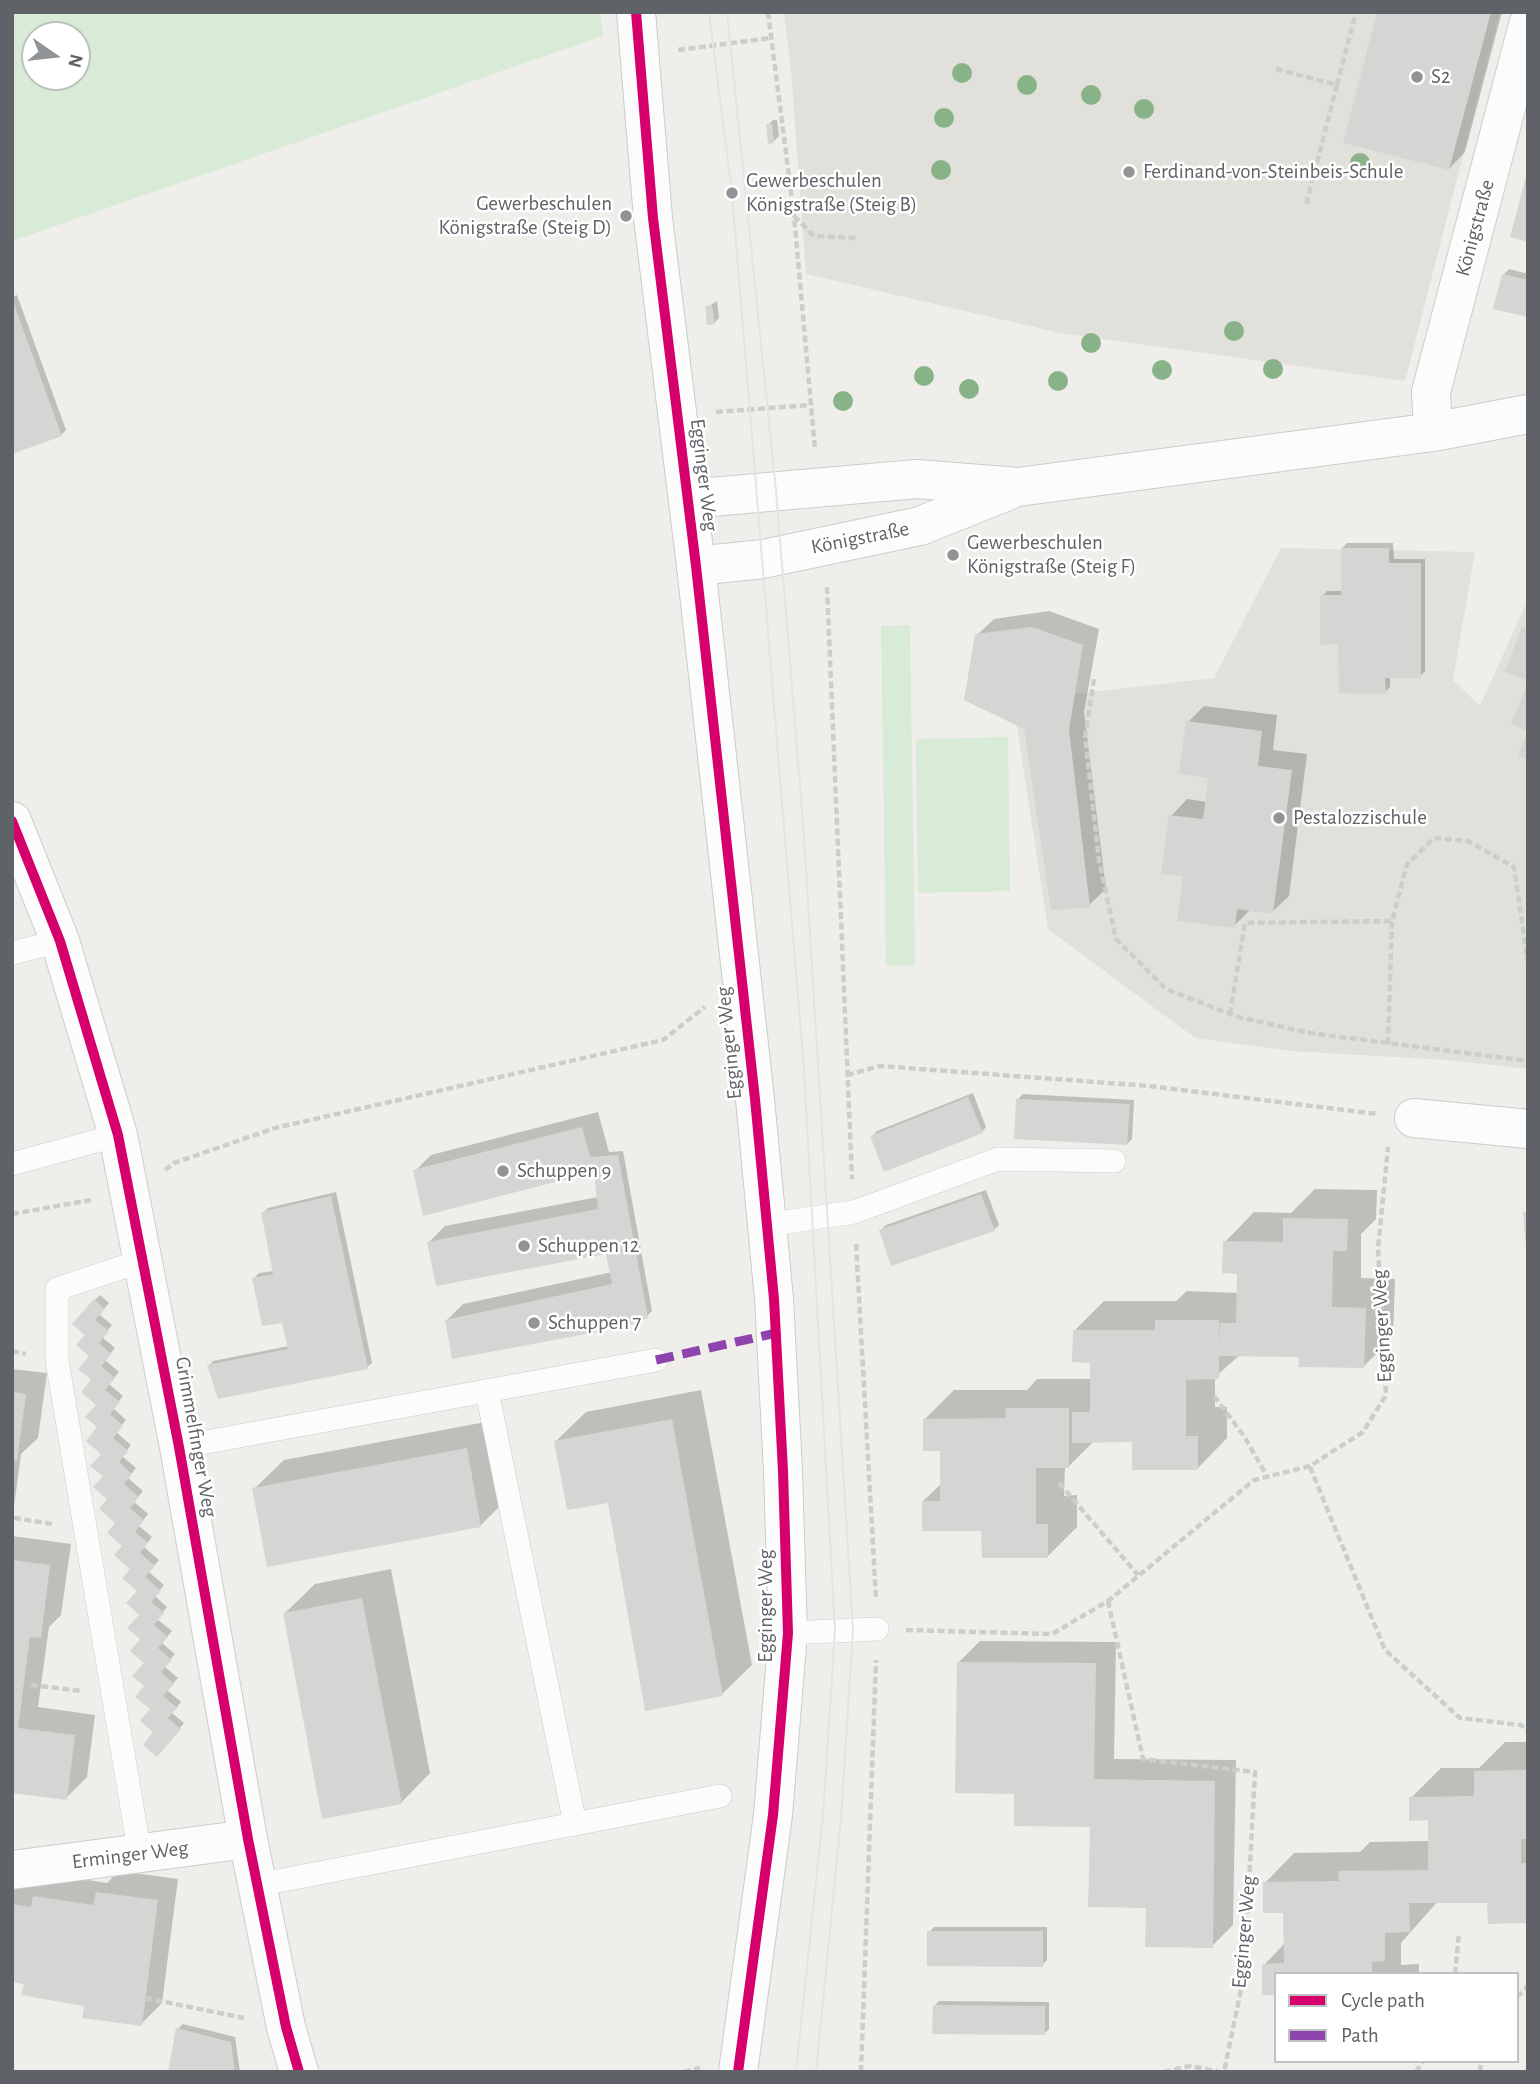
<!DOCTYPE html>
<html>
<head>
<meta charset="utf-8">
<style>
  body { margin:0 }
  #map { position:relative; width:1540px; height:2084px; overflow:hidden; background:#efeeea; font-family:"Alegreya Sans",sans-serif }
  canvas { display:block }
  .frame { position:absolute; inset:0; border:14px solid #5f6368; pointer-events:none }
  .legend { position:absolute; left:1274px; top:1972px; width:245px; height:91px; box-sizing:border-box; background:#fff; border:2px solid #bfc1c3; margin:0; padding:9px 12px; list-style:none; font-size:21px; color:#5f6368 }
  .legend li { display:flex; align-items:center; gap:14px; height:35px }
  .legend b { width:35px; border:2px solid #bfc1c3 }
  .north { position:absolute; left:21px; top:21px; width:70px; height:70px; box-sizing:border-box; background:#fff; border:2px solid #bfc1c3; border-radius:50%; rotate:104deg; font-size:19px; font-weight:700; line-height:28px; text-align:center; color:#5f6368 }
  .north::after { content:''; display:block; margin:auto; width:24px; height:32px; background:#919496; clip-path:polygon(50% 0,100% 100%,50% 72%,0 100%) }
</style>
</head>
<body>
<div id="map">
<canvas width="1540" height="2084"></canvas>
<div class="frame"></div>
<ul class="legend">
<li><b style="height:9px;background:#d6006c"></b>Cycle path</li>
<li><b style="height:9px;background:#8e44ad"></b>Path</li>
</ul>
<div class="north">N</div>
</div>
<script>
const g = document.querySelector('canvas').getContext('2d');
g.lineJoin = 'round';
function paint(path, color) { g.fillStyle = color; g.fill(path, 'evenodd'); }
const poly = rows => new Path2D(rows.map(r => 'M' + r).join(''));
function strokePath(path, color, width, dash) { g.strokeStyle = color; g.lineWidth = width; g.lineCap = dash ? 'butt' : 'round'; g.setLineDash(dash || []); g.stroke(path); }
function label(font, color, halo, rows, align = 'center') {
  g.font = font + ' "Alegreya Sans",sans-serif'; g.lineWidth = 5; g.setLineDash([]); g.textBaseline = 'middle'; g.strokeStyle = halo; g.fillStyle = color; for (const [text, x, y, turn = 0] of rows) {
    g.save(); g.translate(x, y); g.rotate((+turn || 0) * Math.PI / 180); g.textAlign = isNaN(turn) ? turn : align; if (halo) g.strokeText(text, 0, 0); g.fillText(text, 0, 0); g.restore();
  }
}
paint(poly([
  [784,12,1500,12,1405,381,1060,333,806,274,791,70],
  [1281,548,1475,552,1453,680,1480,706,1528,599,1528,1069,1447,1060,1291,1051,1195,1038,1048,929,1013,701,1214,678]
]), '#e2e0da');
paint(poly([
  [12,12,600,12,603,36,12,241],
  [35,35,77,35,77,77,35,77],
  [910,625,915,965,886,966,881,626],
  [1008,737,1010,891,918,893,916,739]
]), '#d8ebd6');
paint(poly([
  [1379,12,1502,12,1465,152,1449,169],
  [773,120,777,120,779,136,774,141,768,125],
  [1509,269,1528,274,1528,315,1504,274],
  [17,295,66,430,61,435,12,453,12,297],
  [717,301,719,318,714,323,707,307],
  [1347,543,1393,543,1394,559,1425,559,1425,671,1420,676,1390,676,1390,687,1385,692,1340,643,1322,596,1327,591,1343,591,1342,548],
  [1049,611,1099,629,1084,712,1106,889,1089,905,1026,728,977,635,994,619],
  [1204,706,1277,715,1273,750,1307,754,1289,896,1272,912,1251,909,1234,926,1185,875,1171,816,1187,799,1207,802,1210,776,1188,722],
  [973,1093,986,1127,982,1132,872,1136,877,1131],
  [1023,1094,1134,1100,1132,1139,1127,1144,1018,1099],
  [598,1112,609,1152,623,1151,652,1311,647,1316,447,1320,463,1304,612,1272,612,1250,429,1242,445,1226,598,1197,594,1170,415,1171,431,1155],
  [1315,1189,1377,1190,1376,1219,1361,1234,1361,1278,1395,1279,1393,1337,1364,1366,1300,1355,1241,1354,1215,1377,1215,1407,1227,1407,1227,1438,1198,1468,1133,1441,1094,1441,1069,1466,1065,1466,1064,1496,1077,1495,1077,1527,1047,1557,923,1501,942,1483,941,1449,924,1420,954,1390,1027,1390,1037,1379,1092,1379,1092,1361,1074,1331,1104,1301,1176,1301,1187,1291,1239,1293,1239,1272,1225,1242,1254,1212,1291,1213],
  [986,1190,999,1225,994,1230,881,1230,886,1225],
  [336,1192,372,1363,367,1367,209,1366,213,1361,289,1346,283,1321,254,1278,259,1273,274,1271,263,1213,268,1208],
  [100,1295,109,1303,99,1314,112,1325,102,1337,115,1348,105,1360,119,1372,109,1384,123,1396,113,1408,126,1420,116,1432,131,1445,122,1456,136,1468,128,1478,143,1491,134,1502,148,1514,139,1526,152,1537,144,1547,159,1560,149,1572,164,1585,155,1596,167,1607,157,1619,172,1631,162,1643,175,1654,164,1666,178,1678,167,1690,181,1702,172,1713,184,1723,162,1750,146,1686,139,1591,105,1476,87,1335,95,1300],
  [12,1369,47,1373,38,1438,21,1454,12,1522],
  [701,1390,752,1665,722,1694,609,1501,556,1441,586,1412],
  [496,1420,510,1496,480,1526,254,1489,284,1460],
  [12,1536,71,1544,61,1615,49,1627,38,1707,95,1715,87,1777,66,1798,12,1791],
  [391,1569,430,1773,401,1803,285,1613,315,1584],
  [980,1641,1116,1642,1114,1759,1236,1760,1233,1925,1212,1946,1148,1906,1091,1825,1016,1792,959,1662],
  [1505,1742,1528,1742,1528,1922,1489,1901,1438,1901,1401,1943,1401,1965,1419,1964,1419,1974,1276,1974,1264,1965,1285,1943,1285,1911,1265,1883,1294,1853,1360,1852,1370,1842,1430,1841,1430,1819,1411,1798,1441,1768,1479,1768],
  [119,1871,178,1879,162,2003,141,2024,12,1980,12,1880,46,1885,56,1875,107,1883],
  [934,1927,1047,1927,1047,1960,1042,1965,929,1932],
  [939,2001,1049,2002,1049,2029,1044,2034,934,2006],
  [183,2024,235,2037,240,2072,170,2072,178,2029]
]), '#0003');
paint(poly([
  [1377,12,1491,12,1449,170,1343,143],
  [766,124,772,124,774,143,768,144],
  [1528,169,1528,242,1510,237],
  [1502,274,1528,280,1528,317,1493,309],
  [12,299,62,436,12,454],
  [712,305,715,324,707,325,705,306],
  [1341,548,1389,548,1389,563,1421,563,1421,678,1385,678,1386,694,1339,693,1338,644,1320,645,1320,595,1341,595],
  [1522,626,1528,628,1528,680,1505,672],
  [1032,627,1083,645,1069,730,1090,907,1051,910,1024,729,964,700,975,634],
  [1528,682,1528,731,1511,724],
  [1186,721,1262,731,1258,766,1292,770,1273,914,1237,909,1235,928,1177,921,1183,876,1161,874,1169,815,1203,819,1208,778,1179,774],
  [1528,732,1528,760,1518,756],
  [968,1097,983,1133,884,1172,870,1136],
  [1016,1099,1130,1104,1127,1145,1014,1139],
  [582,1127,590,1157,618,1155,648,1318,624,1327,452,1359,445,1320,612,1284,606,1254,436,1286,427,1242,598,1209,594,1172,423,1216,413,1170],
  [981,1194,995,1231,891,1266,879,1230],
  [331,1196,368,1369,218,1399,207,1365,288,1349,282,1323,262,1326,252,1278,273,1274,261,1212],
  [1523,1212,1528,1212,1528,1249,1526,1249],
  [1283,1218,1348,1219,1347,1251,1333,1251,1332,1307,1366,1308,1364,1368,1298,1367,1299,1357,1219,1356,1219,1379,1186,1380,1186,1436,1198,1436,1198,1470,1132,1470,1132,1442,1072,1443,1072,1412,1090,1412,1090,1363,1072,1362,1073,1330,1155,1330,1155,1320,1219,1320,1220,1349,1220,1323,1236,1323,1237,1274,1222,1273,1223,1241,1283,1242],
  [94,1299,105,1309,95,1320,109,1331,99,1343,111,1354,101,1366,115,1378,105,1390,120,1402,110,1414,123,1426,113,1438,128,1451,119,1462,132,1474,124,1484,139,1497,130,1508,144,1520,135,1532,148,1543,140,1553,155,1566,145,1577,161,1591,151,1602,164,1613,154,1625,168,1637,158,1648,172,1660,161,1672,174,1684,163,1696,177,1708,168,1718,181,1729,157,1757,143,1745,153,1732,140,1721,150,1709,135,1697,144,1686,132,1676,144,1663,130,1651,140,1639,127,1628,139,1615,126,1603,137,1591,122,1578,130,1569,114,1555,122,1546,107,1533,115,1523,99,1509,107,1499,93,1487,103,1476,90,1466,101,1454,86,1441,97,1427,85,1417,96,1405,81,1392,91,1380,78,1369,89,1356,76,1345,85,1335,72,1324],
  [12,1392,26,1394,17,1461,12,1460],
  [1006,1408,1069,1408,1069,1468,1036,1468,1036,1524,1048,1524,1048,1558,982,1558,981,1531,922,1531,922,1501,940,1501,940,1451,923,1451,923,1419,1005,1418],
  [672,1419,723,1696,645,1711,608,1503,567,1510,554,1441],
  [467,1448,481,1527,267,1567,252,1488],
  [12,1560,50,1565,41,1638,30,1637,18,1728,75,1735,67,1800,12,1793],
  [362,1598,402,1804,322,1819,283,1613],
  [957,1662,1096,1663,1094,1779,1215,1781,1213,1948,1145,1947,1146,1908,1088,1907,1090,1827,1014,1826,1014,1794,955,1793],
  [1528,1770,1528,1839,1521,1839,1521,1863,1528,1863,1528,1923,1488,1924,1487,1903,1409,1903,1410,1932,1385,1933,1385,1961,1372,1962,1372,1974,1276,1974,1276,1995,1262,1995,1262,1964,1284,1963,1283,1913,1263,1913,1263,1882,1339,1881,1338,1871,1428,1870,1428,1820,1409,1821,1409,1797,1474,1796,1474,1771],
  [96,1892,158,1900,142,2026,82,2018,84,2006,21,1995,24,1984,12,1982,12,1904,31,1907,33,1896,93,1905],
  [927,1931,1043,1931,1043,1967,927,1966],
  [933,2005,1045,2006,1045,2035,932,2034],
  [176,2028,231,2042,235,2072,168,2072]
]), '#d6d5d3');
const service = poly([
  [12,953,60,941],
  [12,1164,118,1135],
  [766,1225,854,1212,998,1159,1114,1161],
  [487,1391,575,1824],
  [179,1447,656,1360],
  [788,1633,877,1629],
  [140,1855,57,1360,57,1289,144,1260],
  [257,1885,720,1796]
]);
const minor = poly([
  [1433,432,1431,392,1528,25],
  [688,499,917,479,1018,487,1433,432,1528,414],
  [696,566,763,559,920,526,1010,490],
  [12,821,60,941,118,1135,179,1447,248,1839,286,2027,299,2072],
  [1414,1118,1528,1129],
  [12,1870,248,1839]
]);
const tertiary = poly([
  [636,12,653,218,696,566,755,1099,774,1299,783,1471,788,1633,773,1815,738,2072]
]);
strokePath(service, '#cbcccc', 24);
strokePath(minor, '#cbcccc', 40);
strokePath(tertiary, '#cbcccc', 40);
strokePath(poly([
  [768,12,794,216,815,449],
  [678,50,771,38],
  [1276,69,1337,85,1306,205],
  [1337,85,1356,12],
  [794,216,814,236,858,238],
  [716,412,810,405],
  [827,587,852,1179],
  [1094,679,1085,737,1099,860,1116,939,1166,989,1238,1017,1310,1033,1528,1061],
  [1230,1014,1245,923,1392,921,1407,864,1434,838,1468,841,1514,867,1528,963],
  [1388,1044,1392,921],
  [847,1075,880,1066,1149,1086,1377,1114],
  [165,1170,174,1163,275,1128,663,1040,705,1007],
  [12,1214,91,1200],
  [856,1244,876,1599],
  [12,1351,26,1354],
  [1214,1396,1244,1436,1267,1476],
  [1310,1467,1385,1650,1460,1718,1521,1725,1528,1731],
  [1059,1483,1138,1575],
  [14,1518,53,1524],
  [1108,1601,1143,1759,1255,1772,1244,1975,1224,2072],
  [906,1630,1052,1634,1108,1601,1254,1480,1310,1466,1363,1432,1386,1395,1378,1249,1388,1147],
  [31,1685,82,1691],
  [1455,1974,1459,1933],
  [1517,1997,1528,1986],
  [145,1998,244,2018],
  [684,2072,700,2068],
  [861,2072,876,1660],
  [1164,2072,1190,2066,1220,2072],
  [1416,2072,1423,2061],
  [1480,2072,1481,2061]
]), '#cacfcc', 4.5, [7, 3.5]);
strokePath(service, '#fdfcfc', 23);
strokePath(minor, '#fdfcfc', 38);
strokePath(tertiary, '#fdfcfc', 38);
strokePath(poly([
  [709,12,732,193,804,1070,835,1631,823,1815,796,2072],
  [727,12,776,491,803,822,853,1630,841,1818,816,2072]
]), '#e4e4e4', 2);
strokePath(poly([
  [656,1360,776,1333]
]), '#8e44ad', 9, [18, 9]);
strokePath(poly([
  [636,12,653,218,696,566,755,1099,774,1299,783,1471,788,1633,773,1815,738,2072],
  [12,821,60,941,118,1135,179,1447,248,1839,286,2027,299,2072]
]), '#d6006c', 10);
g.fillStyle = '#88b388';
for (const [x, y] of [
  [962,73],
  [1027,85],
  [1091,95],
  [1144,109],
  [944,118],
  [1360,163],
  [941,170],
  [1234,331],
  [1091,343],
  [1273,369],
  [1162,370],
  [924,376],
  [1058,381],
  [969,389],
  [843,401]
]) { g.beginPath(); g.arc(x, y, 10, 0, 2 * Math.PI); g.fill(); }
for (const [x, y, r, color] of [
  [1417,77,7,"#919496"],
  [1129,172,7,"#919496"],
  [732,193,7,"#919496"],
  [626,216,7,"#919496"],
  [953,555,7,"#919496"],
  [1279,818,7,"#919496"],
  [503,1171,7,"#919496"],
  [524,1246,7,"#919496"],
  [534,1323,7,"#919496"]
]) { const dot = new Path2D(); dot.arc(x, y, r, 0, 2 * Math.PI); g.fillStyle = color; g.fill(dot); strokePath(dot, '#fff', 2.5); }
label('21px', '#5f6368', '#fff', [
  ["S2",1431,77],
  ["Ferdinand-von-Steinbeis-Schule",1143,172],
  ["Gewerbeschulen",746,181],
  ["Königstraße (Steig B)",746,205],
  ["Gewerbeschulen",612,204,"right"],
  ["Königstraße (Steig D)",612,228,"right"],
  ["Gewerbeschulen",967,543],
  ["Königstraße (Steig F)",967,567],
  ["Pestalozzischule",1293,818],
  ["Schuppen 9",517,1171],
  ["Schuppen 12",538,1246],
  ["Schuppen 7",548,1323]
], 'left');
label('21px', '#5f6368', '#fff', [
  ["Königstraße",1475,228,-75],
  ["Egginger Weg",704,475,83],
  ["Königstraße",860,538,-11],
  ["Egginger Weg",729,1043,-96],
  ["Egginger Weg",1382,1326,-93],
  ["Grimmelfinger Weg",196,1437,80],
  ["Egginger Weg",766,1606,-90],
  ["Erminger Weg",130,1855,-7],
  ["Egginger Weg",1244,1932,-85]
]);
</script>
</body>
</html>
